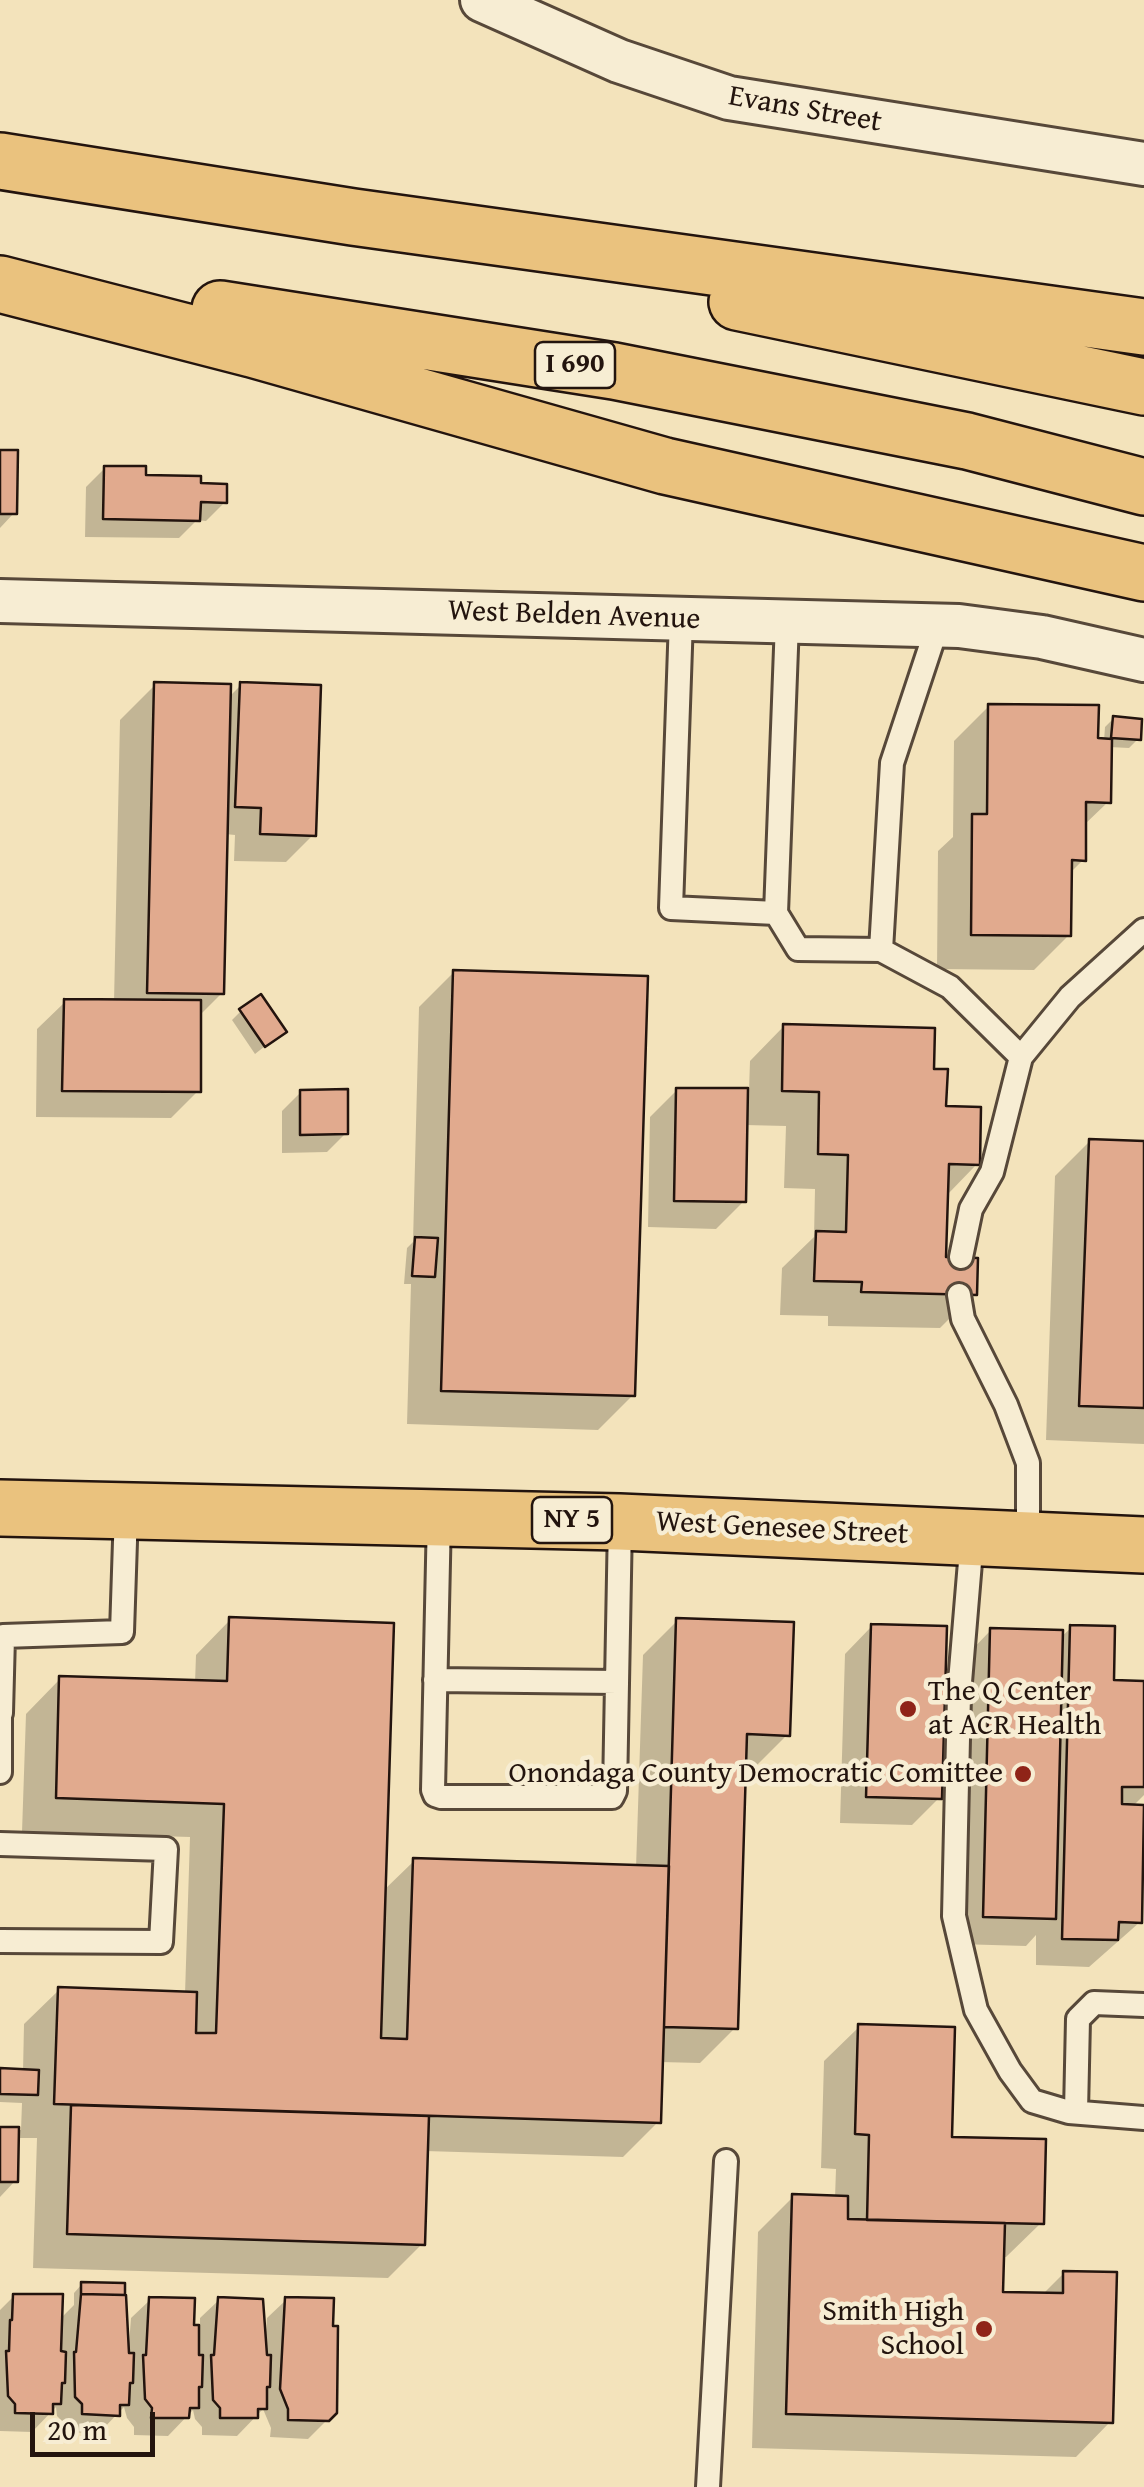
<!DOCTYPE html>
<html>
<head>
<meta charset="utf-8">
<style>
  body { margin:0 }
  #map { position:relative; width:1144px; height:2487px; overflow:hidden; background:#f3e3bb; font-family:"Gentium Book Plus",serif }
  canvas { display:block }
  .scale { position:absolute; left:30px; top:2412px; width:125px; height:45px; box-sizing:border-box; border:5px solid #23140e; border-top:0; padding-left:12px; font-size:30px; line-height:35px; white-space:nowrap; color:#23140e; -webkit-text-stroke:8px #f7edd3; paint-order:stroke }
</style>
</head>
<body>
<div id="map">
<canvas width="1144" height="2487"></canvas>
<div class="scale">20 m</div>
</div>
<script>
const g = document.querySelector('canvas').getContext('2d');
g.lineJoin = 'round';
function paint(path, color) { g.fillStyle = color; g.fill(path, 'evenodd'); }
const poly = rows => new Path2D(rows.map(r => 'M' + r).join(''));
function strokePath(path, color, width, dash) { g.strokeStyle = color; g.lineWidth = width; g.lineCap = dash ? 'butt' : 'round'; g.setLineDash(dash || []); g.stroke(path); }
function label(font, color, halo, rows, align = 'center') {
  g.font = font + ' "Gentium Book Plus",serif'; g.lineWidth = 9; g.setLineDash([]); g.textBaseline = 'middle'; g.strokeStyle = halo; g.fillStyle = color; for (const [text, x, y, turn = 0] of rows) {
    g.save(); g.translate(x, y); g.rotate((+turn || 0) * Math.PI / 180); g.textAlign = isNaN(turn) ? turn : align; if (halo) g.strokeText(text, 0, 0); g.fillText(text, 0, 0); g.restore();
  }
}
paint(poly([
  [0,452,14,513,0,528],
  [105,468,198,486,225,502,206,521,197,520,179,538,85,537,86,487],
  [155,685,229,697,241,685,314,834,286,862,234,861,235,835,225,834,222,993,198,1017,198,1091,171,1118,36,1117,37,1029,65,1002,114,1002,120,720],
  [989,706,1096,741,1104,741,1105,727,1114,718,1138,739,1129,748,1109,747,1108,802,1083,826,1083,860,1070,873,1069,935,1034,970,937,969,938,851,953,837,954,741],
  [454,972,633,1395,598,1430,407,1424,411,1284,404,1284,407,1248,413,1242,419,1007],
  [241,1011,284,1031,255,1054,232,1020],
  [784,1026,931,1071,944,1108,977,1164,946,1196,944,1259,974,1294,940,1328,828,1326,828,1316,780,1315,782,1268,814,1237,815,1189,784,1188,786,1126,745,1125,744,1201,716,1229,648,1227,650,1117,677,1090,749,1091,750,1061],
  [301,1092,346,1133,327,1152,282,1153,282,1111],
  [1090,1141,1144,1143,1144,1444,1046,1440,1055,1176],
  [230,1620,383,1891,414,1861,636,1868,643,1655,677,1621,787,1735,753,1769,743,1769,735,2028,700,2063,660,2062,658,2122,623,2157,425,2151,422,2244,388,2278,33,2268,37,2138,17,2138,15,2181,0,2197,0,2129,21,2130,22,2103,0,2102,0,2071,23,2072,24,2024,59,1990,185,1994,190,1837,22,1832,26,1714,60,1679,195,1683,196,1655],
  [872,1626,939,1798,912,1825,840,1823,845,1654],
  [1071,1628,1112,1683,1144,1683,1144,1795,1132,1807,1140,1922,1089,1967,1036,1965,1036,1935,1026,1946,957,1944,964,1658,991,1630,1060,1638],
  [859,2027,949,2139,1041,2223,1006,2257,1002,2257,1001,2294,1042,2295,1064,2273,1110,2422,1076,2457,752,2448,758,2232,793,2197,835,2198,836,2169,821,2168,824,2061],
  [82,2284,126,2344,129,2344,131,2318,150,2300,192,2328,200,2328,200,2318,219,2300,263,2332,266,2332,267,2318,286,2300,328,2419,308,2439,270,2437,271,2428,263,2409,237,2436,202,2435,202,2427,195,2419,193,2410,168,2436,134,2435,134,2427,127,2418,124,2407,99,2433,64,2432,65,2424,57,2416,56,2407,32,2432,0,2431,0,2310,14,2296,60,2319,74,2305,74,2293]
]), '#0003');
const building = poly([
  [0,450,18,450,17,514,0,514,0,450],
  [104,466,146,466,146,475,201,476,201,483,227,484,227,503,201,502,200,521,103,519,104,466],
  [154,682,231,684,224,994,147,993,154,682],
  [240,682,321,685,316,836,260,834,261,808,235,807,240,682],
  [988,704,1099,705,1098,738,1112,739,1111,803,1086,802,1086,861,1072,860,1071,936,971,935,972,814,987,814,988,704],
  [1113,716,1142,719,1141,740,1111,738,1113,716],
  [453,970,648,976,635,1396,441,1391,453,970],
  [261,994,287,1032,265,1047,239,1009,261,994],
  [64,999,201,1000,201,1092,62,1091,64,999],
  [783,1024,935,1028,934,1069,948,1069,946,1106,981,1107,980,1165,949,1164,946,1257,978,1258,977,1295,861,1292,862,1282,814,1281,816,1231,846,1232,848,1155,818,1154,819,1092,782,1091,783,1024],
  [676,1088,748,1088,746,1202,674,1201,676,1088],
  [348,1089,348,1134,300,1135,300,1090,348,1089],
  [1089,1139,1144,1141,1144,1408,1079,1406,1089,1139],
  [415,1237,438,1238,435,1277,412,1276,415,1237],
  [229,1617,394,1623,381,2038,407,2039,413,1858,669,1866,661,2123,54,2104,58,1987,197,1992,196,2033,216,2033,224,1804,56,1798,59,1676,227,1681,229,1617],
  [676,1618,794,1622,790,1736,747,1734,738,2029,664,2027,676,1618],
  [871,1624,947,1626,942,1799,866,1797,871,1624],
  [1070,1625,1115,1626,1114,1680,1144,1681,1144,1787,1122,1787,1122,1804,1144,1805,1142,1923,1119,1922,1118,1940,1062,1939,1070,1625],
  [990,1628,1063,1630,1056,1919,983,1917,990,1628],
  [858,2024,955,2027,952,2137,1046,2139,1044,2224,867,2220,869,2135,855,2134,858,2024],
  [0,2068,39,2070,38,2095,0,2094,0,2068],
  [71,2105,429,2116,425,2245,67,2234,71,2105],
  [0,2127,19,2127,18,2182,0,2182,0,2127],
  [792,2194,848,2196,848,2219,1005,2223,1003,2292,1063,2293,1063,2271,1117,2272,1113,2423,786,2414,792,2194],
  [81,2282,125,2283,125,2295,81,2294,81,2282],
  [13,2294,63,2294,61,2351,66,2352,65,2383,62,2383,61,2404,53,2404,53,2414,15,2413,15,2404,8,2396,6,2351,9,2351,10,2320,12,2320,13,2294],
  [81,2294,126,2295,129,2353,134,2353,133,2383,130,2383,129,2405,120,2405,120,2416,82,2414,82,2404,75,2397,74,2352,76,2352,81,2294],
  [149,2297,195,2298,194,2325,199,2325,199,2355,203,2355,202,2387,199,2387,199,2408,190,2408,189,2418,151,2418,152,2408,145,2399,143,2355,146,2355,149,2297],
  [218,2297,263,2299,267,2355,271,2355,270,2387,267,2387,267,2409,258,2409,258,2418,220,2418,220,2408,213,2400,211,2355,214,2355,218,2297],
  [285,2297,334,2298,333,2326,338,2326,337,2413,329,2421,288,2420,288,2409,280,2389,285,2297]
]);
paint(building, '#e1aa8e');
strokePath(building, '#23140e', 2.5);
const service = poly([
  [681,619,671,908,776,913,798,949,881,950,892,763,937,627],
  [776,913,787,622],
  [881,950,950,987,1021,1057,1070,997,1144,930],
  [961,1257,971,1209,992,1172,1021,1057],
  [959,1295,963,1319,1006,1405,1028,1463,1028,1540],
  [439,1516,433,1790,435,1795,441,1797,612,1797,615,1791,620,1522],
  [972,1538,959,1694,954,1916,976,2010,1010,2071,1032,2101,1069,2112,1144,2118],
  [435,1680,617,1682],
  [0,1713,0,1772],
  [1,1713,3,1636,122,1632,126,1511],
  [0,1844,166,1849,161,1942,0,1941],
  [1076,2112,1078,2019,1094,2003,1144,2005],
  [708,2487,726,2161]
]);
const minor = poly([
  [482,0,619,61,729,98,1144,164],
  [0,601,959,626,1042,637,1144,660]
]);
const primary = poly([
  [0,1508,620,1522,1144,1545]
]);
const motorway = poly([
  [0,161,353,217,1144,327],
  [0,284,252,349,665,466,1144,573],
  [737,302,1144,387],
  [220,309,614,371,967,441,1144,487]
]);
strokePath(service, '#574839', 28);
strokePath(minor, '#574839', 48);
strokePath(primary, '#23140e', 60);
strokePath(motorway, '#23140e', 60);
strokePath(service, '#f7edd3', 22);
strokePath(minor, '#f7edd3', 42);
strokePath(primary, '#eac27e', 55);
strokePath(motorway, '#eac27e', 55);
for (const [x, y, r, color] of [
  [908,1709,10,"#8f2418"],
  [1023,1774,10,"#8f2418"],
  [984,2329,10,"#8f2418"]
]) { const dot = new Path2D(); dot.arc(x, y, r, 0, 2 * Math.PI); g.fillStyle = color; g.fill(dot); strokePath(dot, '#f7edd3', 4); }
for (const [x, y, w] of [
  [575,365,80],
  [572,1520,80]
]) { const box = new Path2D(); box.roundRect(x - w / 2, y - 23, w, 46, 8); g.fillStyle = '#f7edd3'; g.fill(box); strokePath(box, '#23140e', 2.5); }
label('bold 28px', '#23140e', null, [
  ["I 690",575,365],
  ["NY 5",572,1520]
]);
label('30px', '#23140e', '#f7edd3', [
  ["Evans Street",805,110,10],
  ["West Belden Avenue",574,616,2],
  ["West Genesee Street",782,1529,3]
]);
label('30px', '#23140e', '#f7edd3', [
  ["The Q Center",928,1692,"left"],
  ["at ACR Health",928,1726,"left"],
  ["Onondaga County Democratic Comittee",1003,1774],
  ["Smith High",964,2312],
  ["School",964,2346]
], 'right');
</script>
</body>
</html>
